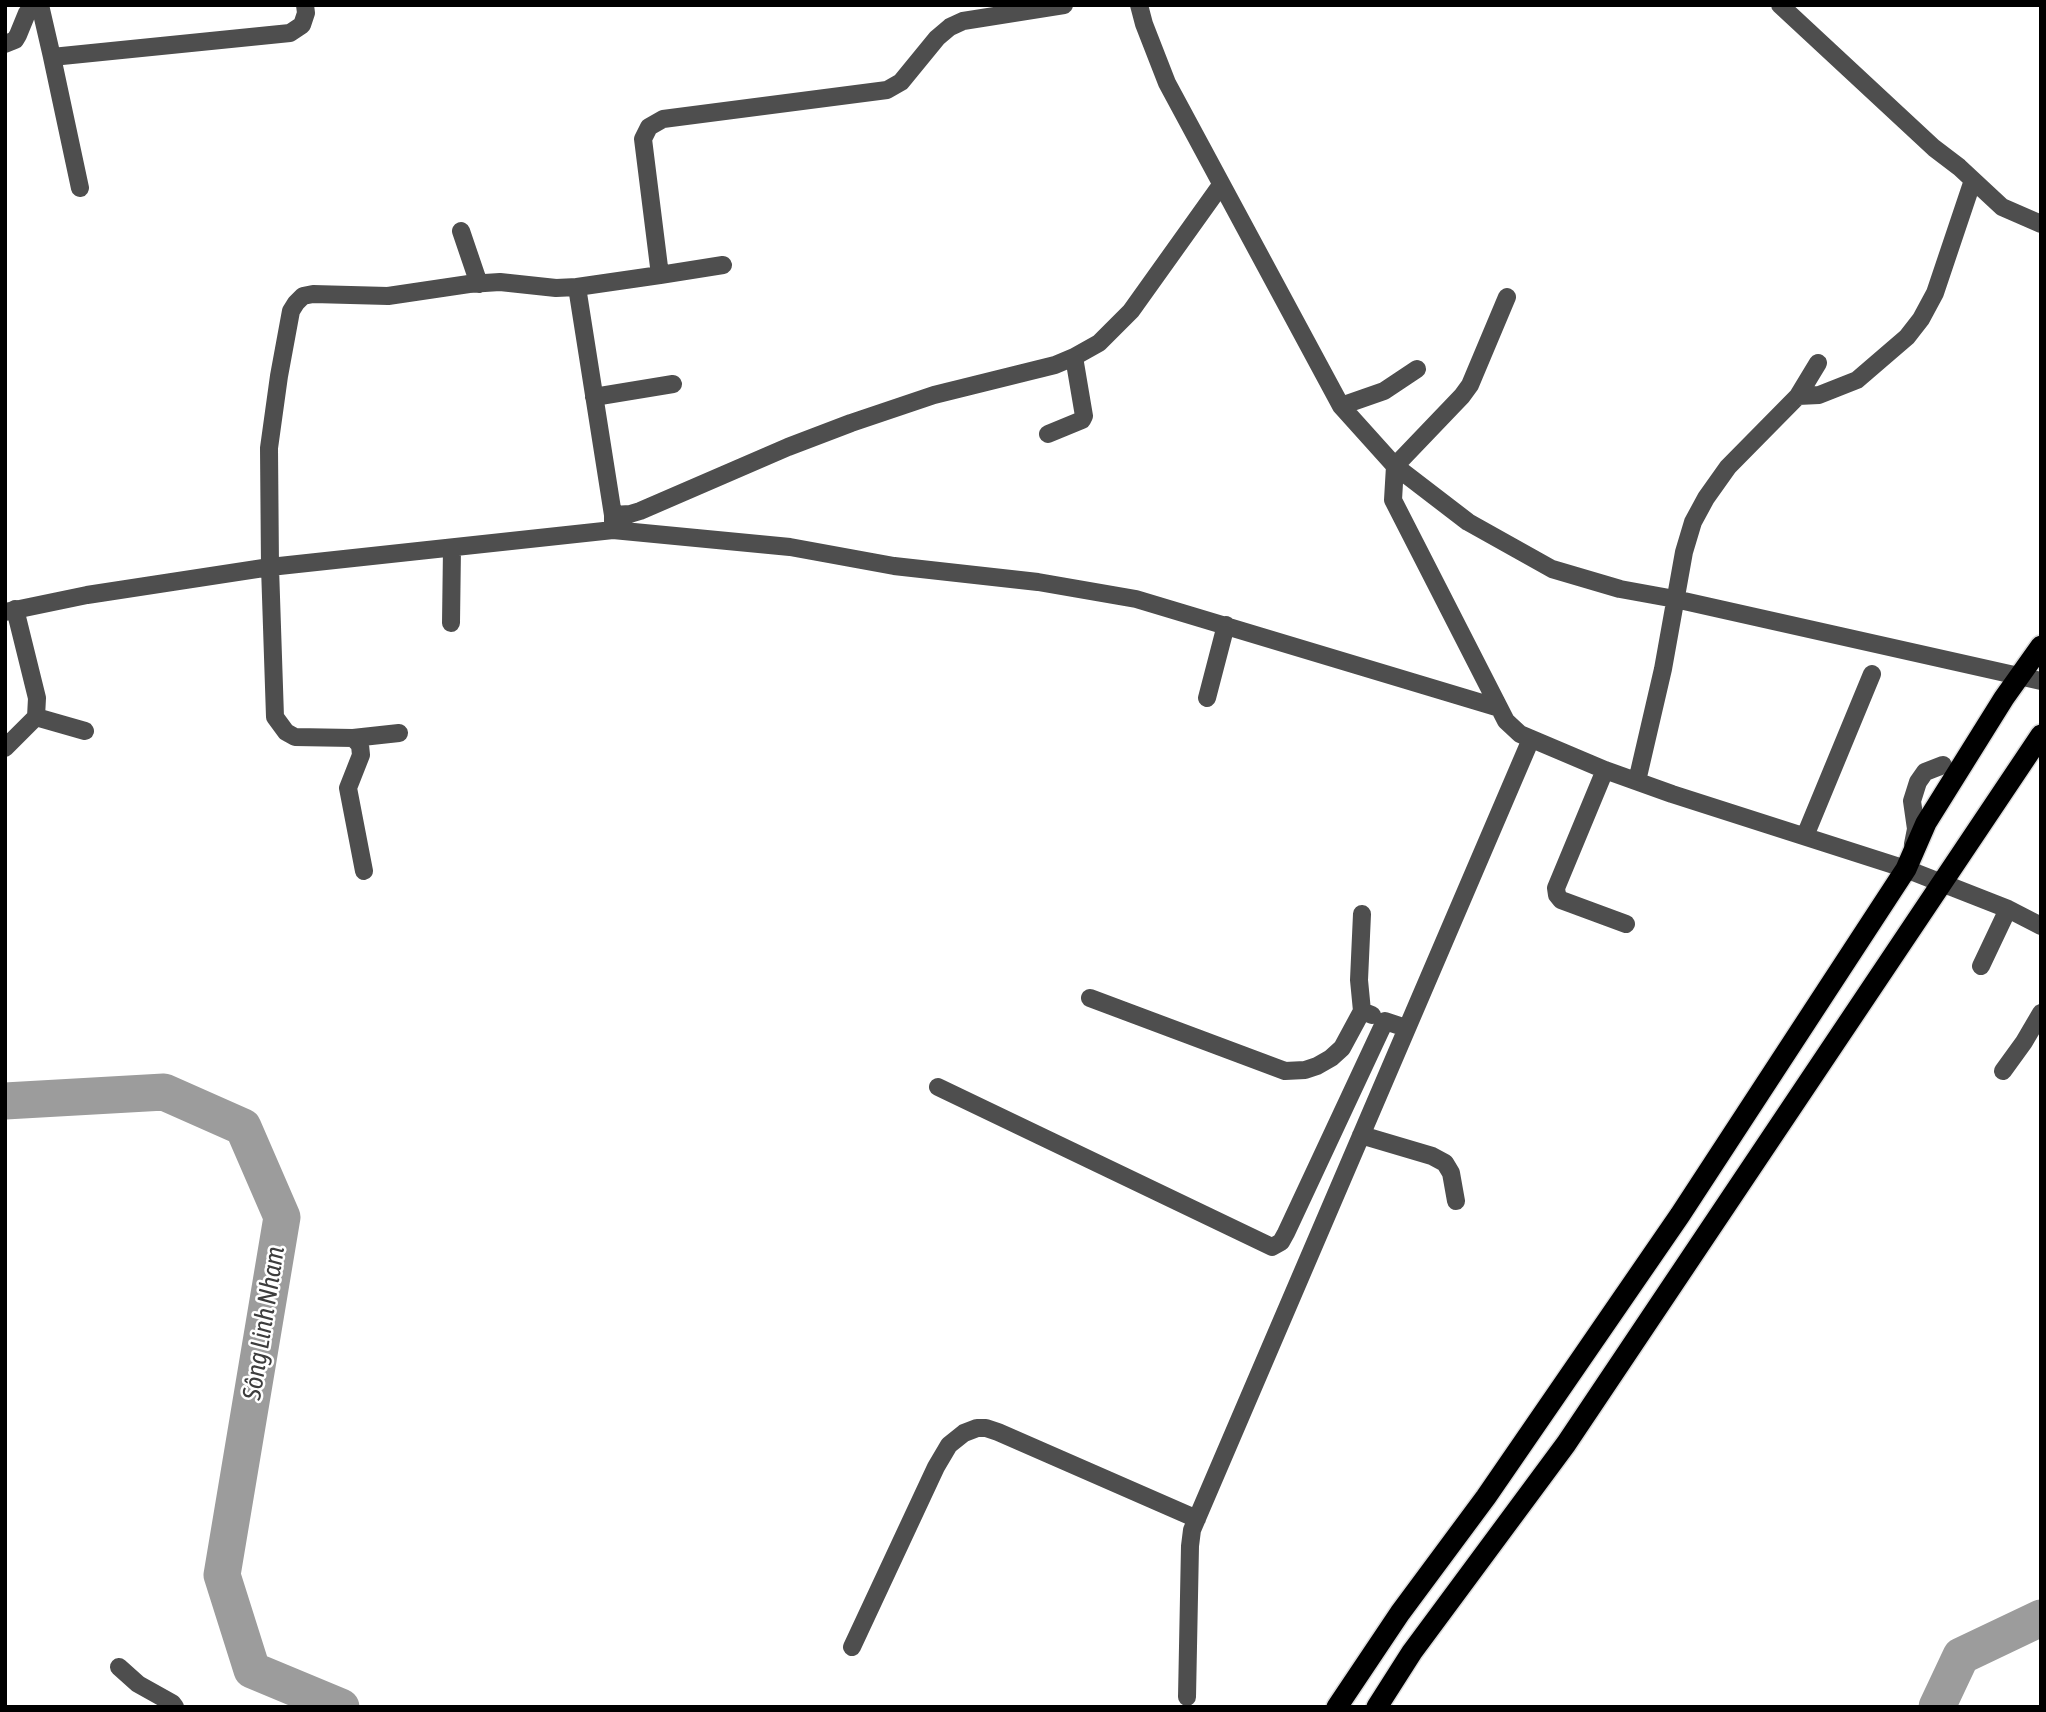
<!DOCTYPE html>
<html>
<head>
<meta charset="utf-8">
<style>
  body { margin:0 }
  #map { position:relative; width:2046px; height:1712px; overflow:hidden; background:#fff; font-family:"Asap Condensed",sans-serif }
  canvas { display:block }
  .frame { position:absolute; inset:0; border:7px solid #000; pointer-events:none }
</style>
</head>
<body>
<div id="map">
<canvas width="2046" height="1712"></canvas>
<div class="frame"></div>
</div>
<script>
const g = document.querySelector('canvas').getContext('2d');
g.lineJoin = 'round';
const poly = rows => new Path2D(rows.map(r => 'M' + r).join(''));
function strokePath(path, color, width, dash) { g.strokeStyle = color; g.lineWidth = width; g.lineCap = dash ? 'butt' : 'round'; g.setLineDash(dash || []); g.stroke(path); }
function label(font, color, halo, rows, align = 'center') {
  g.font = font + ' "Asap Condensed",sans-serif'; g.lineWidth = 5; g.setLineDash([]); g.textBaseline = 'middle'; g.strokeStyle = halo; g.fillStyle = color; for (const [text, x, y, turn = 0] of rows) {
    g.save(); g.translate(x, y); g.rotate((+turn || 0) * Math.PI / 180); g.textAlign = isNaN(turn) ? turn : align; if (halo) g.strokeText(text, 0, 0); g.fillText(text, 0, 0); g.restore();
  }
}
strokePath(poly([
  [5,1101,164,1092,243,1127,282,1217,222,1575,252,1670,341,1707],
  [1937,1707,1961,1656,2041,1618]
]), '#9c9c9c', 37);
const highway = poly([
  [1337,1707,1400,1613,1486,1497,1680,1215,1906,869,1926,823,2004,698,2041,646],
  [1377,1707,1412,1652,1566,1444,2041,735]
]);
strokePath(highway, '#dbdbdb', 24);
strokePath(poly([
  [40,5,52,57],
  [1139,5,1144,24,1167,83,1341,406,1395,466,1468,522,1552,569,1620,589,1675,599,2041,681],
  [1780,5,1934,148,1959,167,2002,207,2041,224],
  [5,44,15,40,18,35,27,13,40,6],
  [80,188,52,57,290,33,302,25,306,13,305,5],
  [461,231,479,284],
  [660,275,723,265],
  [577,287,613,515],
  [1507,297,1470,385,1462,396,1395,466,1393,500,1506,721,1520,734,1605,770,1672,794,1906,869,2008,909,2041,926],
  [1798,396,1819,395,1857,380,1907,337,1921,319,1935,293,1973,180],
  [594,397,673,384],
  [1341,406,1384,391,1417,369],
  [1048,434,1082,420,1084,416,1074,357],
  [613,530,790,547,894,566,1038,582,1136,599,1499,708],
  [5,612,87,595,270,567,613,530,613,515,630,514,640,511,788,447,851,423,934,395,1055,365,1074,357,1099,343,1131,311,1221,185],
  [451,623,452,548],
  [1207,698,1226,625],
  [36,717,85,731],
  [353,738,399,733],
  [5,748,36,717,37,698,15,609],
  [1605,770,1556,888,1557,895,1561,900,1626,924],
  [1637,781,1663,669,1684,552,1693,522,1706,498,1728,467,1798,396,1818,363],
  [1805,836,1872,674],
  [1913,844,1916,829,1912,801,1918,782,1925,772,1943,765],
  [364,871,348,788,361,755,360,745,353,738,295,737,286,732,275,717,270,567,269,448,279,376,291,311,296,303,303,296,313,294,388,296,469,284,500,282,556,288,577,287,660,275,643,139,649,127,663,119,887,90,901,82,937,38,950,27,963,21,1064,5],
  [1362,914,1359,980,1362,1011,1372,1015],
  [1981,966,2008,909],
  [1090,998,1285,1071,1305,1070,1317,1066,1331,1058,1342,1048,1362,1011],
  [2003,1071,2024,1042,2041,1013],
  [938,1087,1272,1247,1281,1242,1286,1233,1385,1021,1406,1028],
  [1361,1135,1432,1156,1445,1163,1451,1173,1456,1201],
  [852,1647,936,1467,949,1445,964,1433,977,1428,986,1428,998,1432,1197,1519],
  [119,1667,138,1684,172,1703,175,1707],
  [1187,1697,1190,1546,1192,1530,1531,739]
]), '#4e4e4e', 18);
strokePath(highway, '#000', 21);
label('italic 26px', '#3d3d3d', '#fff', [
  ["Sông Linh Nham",264,1323,-81]
]);
</script>
</body>
</html>
